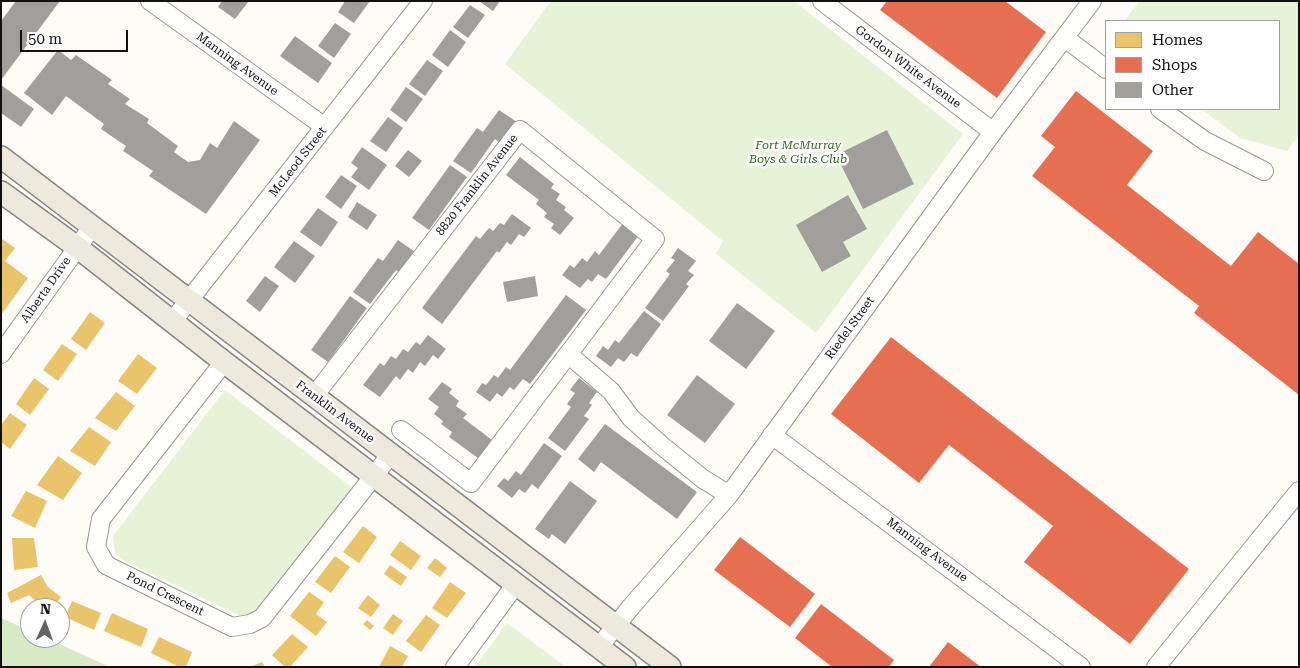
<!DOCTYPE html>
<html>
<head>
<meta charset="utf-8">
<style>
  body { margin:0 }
  #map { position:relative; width:1300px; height:668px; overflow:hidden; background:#fdfcf7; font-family:"Roboto Serif",serif }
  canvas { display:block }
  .frame { position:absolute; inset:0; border:2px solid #111; pointer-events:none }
  .legend { position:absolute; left:1105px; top:20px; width:175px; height:90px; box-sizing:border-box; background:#fff; border:1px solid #a0a0a0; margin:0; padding:6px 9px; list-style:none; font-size:15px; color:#111 }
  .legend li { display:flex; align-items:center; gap:10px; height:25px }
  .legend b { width:25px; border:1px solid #a0a0a0 }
  .north { position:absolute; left:20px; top:598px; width:50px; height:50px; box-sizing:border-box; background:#fff; border:1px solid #a0a0a0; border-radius:50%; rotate:2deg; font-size:14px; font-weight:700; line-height:20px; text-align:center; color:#111 }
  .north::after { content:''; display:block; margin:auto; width:18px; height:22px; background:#646362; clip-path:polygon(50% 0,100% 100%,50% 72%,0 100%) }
  .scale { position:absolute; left:20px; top:30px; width:108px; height:22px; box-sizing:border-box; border:2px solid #111; border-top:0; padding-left:6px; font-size:15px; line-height:18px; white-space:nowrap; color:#111; -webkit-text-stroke:4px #fff; paint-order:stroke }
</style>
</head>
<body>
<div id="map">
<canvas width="1300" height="668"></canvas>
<div class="frame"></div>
<ul class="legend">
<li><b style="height:14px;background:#e9c46a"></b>Homes</li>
<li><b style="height:14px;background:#e76f51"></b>Shops</li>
<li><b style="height:14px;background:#a19f9c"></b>Other</li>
</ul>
<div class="north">N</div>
<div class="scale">50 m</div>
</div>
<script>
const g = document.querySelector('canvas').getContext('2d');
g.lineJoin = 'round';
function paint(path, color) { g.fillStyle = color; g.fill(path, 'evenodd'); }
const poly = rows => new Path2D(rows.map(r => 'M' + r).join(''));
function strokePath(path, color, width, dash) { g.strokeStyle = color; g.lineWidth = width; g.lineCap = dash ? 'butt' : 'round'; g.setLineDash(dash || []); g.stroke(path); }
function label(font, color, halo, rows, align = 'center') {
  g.font = font + ' "Roboto Serif",serif'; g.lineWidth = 5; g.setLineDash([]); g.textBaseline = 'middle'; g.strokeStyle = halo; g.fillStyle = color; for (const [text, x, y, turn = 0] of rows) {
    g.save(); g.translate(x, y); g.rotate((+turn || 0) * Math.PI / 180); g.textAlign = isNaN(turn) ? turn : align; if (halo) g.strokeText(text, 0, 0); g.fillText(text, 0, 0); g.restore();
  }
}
paint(poly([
  [551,1,794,1,963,134,816,333,716,254,723,241,505,64],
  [1140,1,1299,1,1299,135,1287,151,1240,138,1201,109,1279,109,1279,21,1124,21],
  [225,390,354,489,259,612,243,617,126,562,115,553,113,536],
  [507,623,566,667,475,667]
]), '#e7f3d7');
paint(poly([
  [1,618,30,631,30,638,46,638,110,667,1,667]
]), '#d8eac5');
paint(poly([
  [1,238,15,248,5,261,28,278,1,315],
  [90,312,105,323,86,350,71,339],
  [62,344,77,354,58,381,43,370],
  [138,354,157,368,137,394,118,381],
  [34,378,49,389,30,415,16,404],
  [116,392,135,406,116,431,95,418],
  [10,413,27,425,10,449,1,442,1,425],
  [89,427,111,442,95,466,70,451],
  [58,456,82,473,63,500,37,485],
  [26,491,47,501,35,528,11,516],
  [363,526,377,537,359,563,343,552],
  [12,538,34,538,38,567,14,570],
  [400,541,421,556,411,570,390,555],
  [335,556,350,567,331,593,315,582],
  [435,558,447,568,440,577,427,568],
  [390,565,407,577,401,586,384,574],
  [41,575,48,587,61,597,53,608,44,608,29,595,11,603,7,593],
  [450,582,466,593,447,618,432,608],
  [309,592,324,602,316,614,327,622,316,636,290,616],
  [368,595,380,605,371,617,358,608],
  [72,601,101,613,94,630,65,617],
  [112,613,148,629,141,647,104,631],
  [393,614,403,621,393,635,383,628],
  [426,615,440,625,421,652,406,641],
  [367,620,374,626,370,630,363,624],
  [292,634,308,647,290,667,285,667,272,655],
  [159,637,192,652,186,667,179,667,151,653],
  [390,646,408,656,402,667,379,667],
  [262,662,265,667,250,667]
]), '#e9c46a');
paint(poly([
  [887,1,1005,1,1046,32,997,98,880,10],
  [1076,91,1153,151,1127,185,1231,266,1258,232,1299,264,1299,395,1194,313,1199,306,1032,176,1055,147,1041,136],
  [891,337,1189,569,1130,644,1024,562,1053,526,949,445,919,483,831,414],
  [740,537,815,594,790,627,714,570],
  [821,604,894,660,889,667,832,667,795,638],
  [948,642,981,667,929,667]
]), '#e76f51');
paint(poly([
  [16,1,60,1,1,80,1,21],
  [222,1,249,1,235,19,218,7],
  [345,1,370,1,354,23,338,12],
  [479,1,500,1,493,11],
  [470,5,485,15,468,38,453,27],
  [335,23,351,34,334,58,318,46],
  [450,30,466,42,448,67,432,55],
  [295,36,332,63,318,83,280,56],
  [58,50,71,60,76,55,112,80,108,84,130,99,125,104,149,119,147,123,178,146,174,152,188,162,200,160,210,143,217,148,234,121,260,140,206,214,149,176,153,171,123,151,126,146,101,129,104,124,66,96,52,115,24,93],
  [427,60,443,71,425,96,409,84],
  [1,85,34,109,21,127,1,113],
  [406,87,423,99,406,122,390,110],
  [499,110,517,122,501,144,495,139,471,173,453,161,477,128,483,132],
  [388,117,403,128,386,152,370,141],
  [887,130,914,184,863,209,836,155],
  [362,147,387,165,369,190,351,177,358,168,351,163],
  [408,150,422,161,409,177,395,166],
  [520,157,554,184,551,188,560,194,556,200,566,207,564,210,574,218,560,235,551,228,554,224,544,217,547,213,536,204,539,200,506,175],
  [450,165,467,177,429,230,412,218],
  [341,175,357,186,341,209,325,197],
  [848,195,867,229,843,242,851,256,822,272,796,225],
  [357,202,377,215,367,230,348,217],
  [318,208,338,222,321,247,300,232],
  [512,214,531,228,524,237,519,234,511,245,507,242,499,253,497,251,442,324,422,308,476,236,480,239,489,228,493,231,500,223,504,225],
  [623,223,639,235,606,279,598,274,592,282,588,279,580,288,562,275,570,265,574,268,582,258,587,262,595,251,599,255],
  [398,240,415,252,400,273,396,270,370,304,353,292,378,258,383,261],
  [294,241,315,256,295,283,274,267],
  [678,248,696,261,688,271,694,275,686,284,689,286,663,321,645,308,670,274,666,271,675,260,671,258],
  [265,276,279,286,260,312,246,301],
  [535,276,538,296,507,302,503,282],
  [566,295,586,310,530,384,523,379,514,390,510,387,502,397,497,393,490,402,476,392,482,383,486,385,494,375,498,378,506,367,510,370],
  [350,296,367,308,328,362,311,350],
  [737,303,775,331,746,369,709,341],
  [644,311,661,324,637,357,631,353,624,362,618,358,611,367,596,356,603,346,608,350,615,340,619,343],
  [428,335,446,349,438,359,433,355,425,366,420,362,413,373,408,369,400,380,396,376,380,397,363,385,380,363,384,366,391,356,396,359,403,349,408,352,416,342,420,345],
  [697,375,735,404,705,443,667,415],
  [579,378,597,392,589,403,592,405,584,416,589,419,565,451,548,438,571,407,567,404,575,393,570,390],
  [442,382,452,389,449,393,459,401,456,406,467,414,463,418,496,443,482,461,449,437,452,432,441,424,443,421,434,414,439,407,428,399],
  [605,424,697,492,677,519,601,462,594,472,578,459],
  [544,443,562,456,538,489,532,484,525,493,519,489,512,498,497,486,504,478,508,481,516,471,521,475],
  [570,481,597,501,565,544,552,534,549,539,535,529]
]), '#a19f9c');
const minor = poly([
  [150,1,325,127],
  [822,1,993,132],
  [1065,38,1106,69],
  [1160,109,1205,141,1264,171],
  [172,322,423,1],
  [1,354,92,227],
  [568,354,611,391,631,418,661,445,703,479,729,495],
  [224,362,101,519,96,547,106,565,232,627,250,624,262,618,391,454],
  [314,396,520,130,655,239,471,483,401,430],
  [772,435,1081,667],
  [599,647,630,608,729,495,993,132,1092,1],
  [455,667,516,584],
  [1156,667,1299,491]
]);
const major = poly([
  [1,157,670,667],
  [1,192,77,247,224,362,625,667]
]);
strokePath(minor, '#979795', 20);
strokePath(major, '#858482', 24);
strokePath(minor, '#fffffe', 18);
strokePath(major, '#ede9dc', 21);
label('12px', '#111', '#fff', [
  ["Manning Avenue",237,64,36],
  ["Gordon White Avenue",908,67,37],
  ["McLeod Street",298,162,-52],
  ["8820 Franklin Avenue",477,185,-52],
  ["Alberta Drive",46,290,-55],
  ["Riedel Street",850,328,-54],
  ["Franklin Avenue",335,412,37],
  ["Manning Avenue",927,550,37],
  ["Pond Crescent",165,594,26]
]);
label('italic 12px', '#2f6b1f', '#fff', [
  ["Fort McMurray",798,145],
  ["Boys & Girls Club",798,159]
]);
</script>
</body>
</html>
